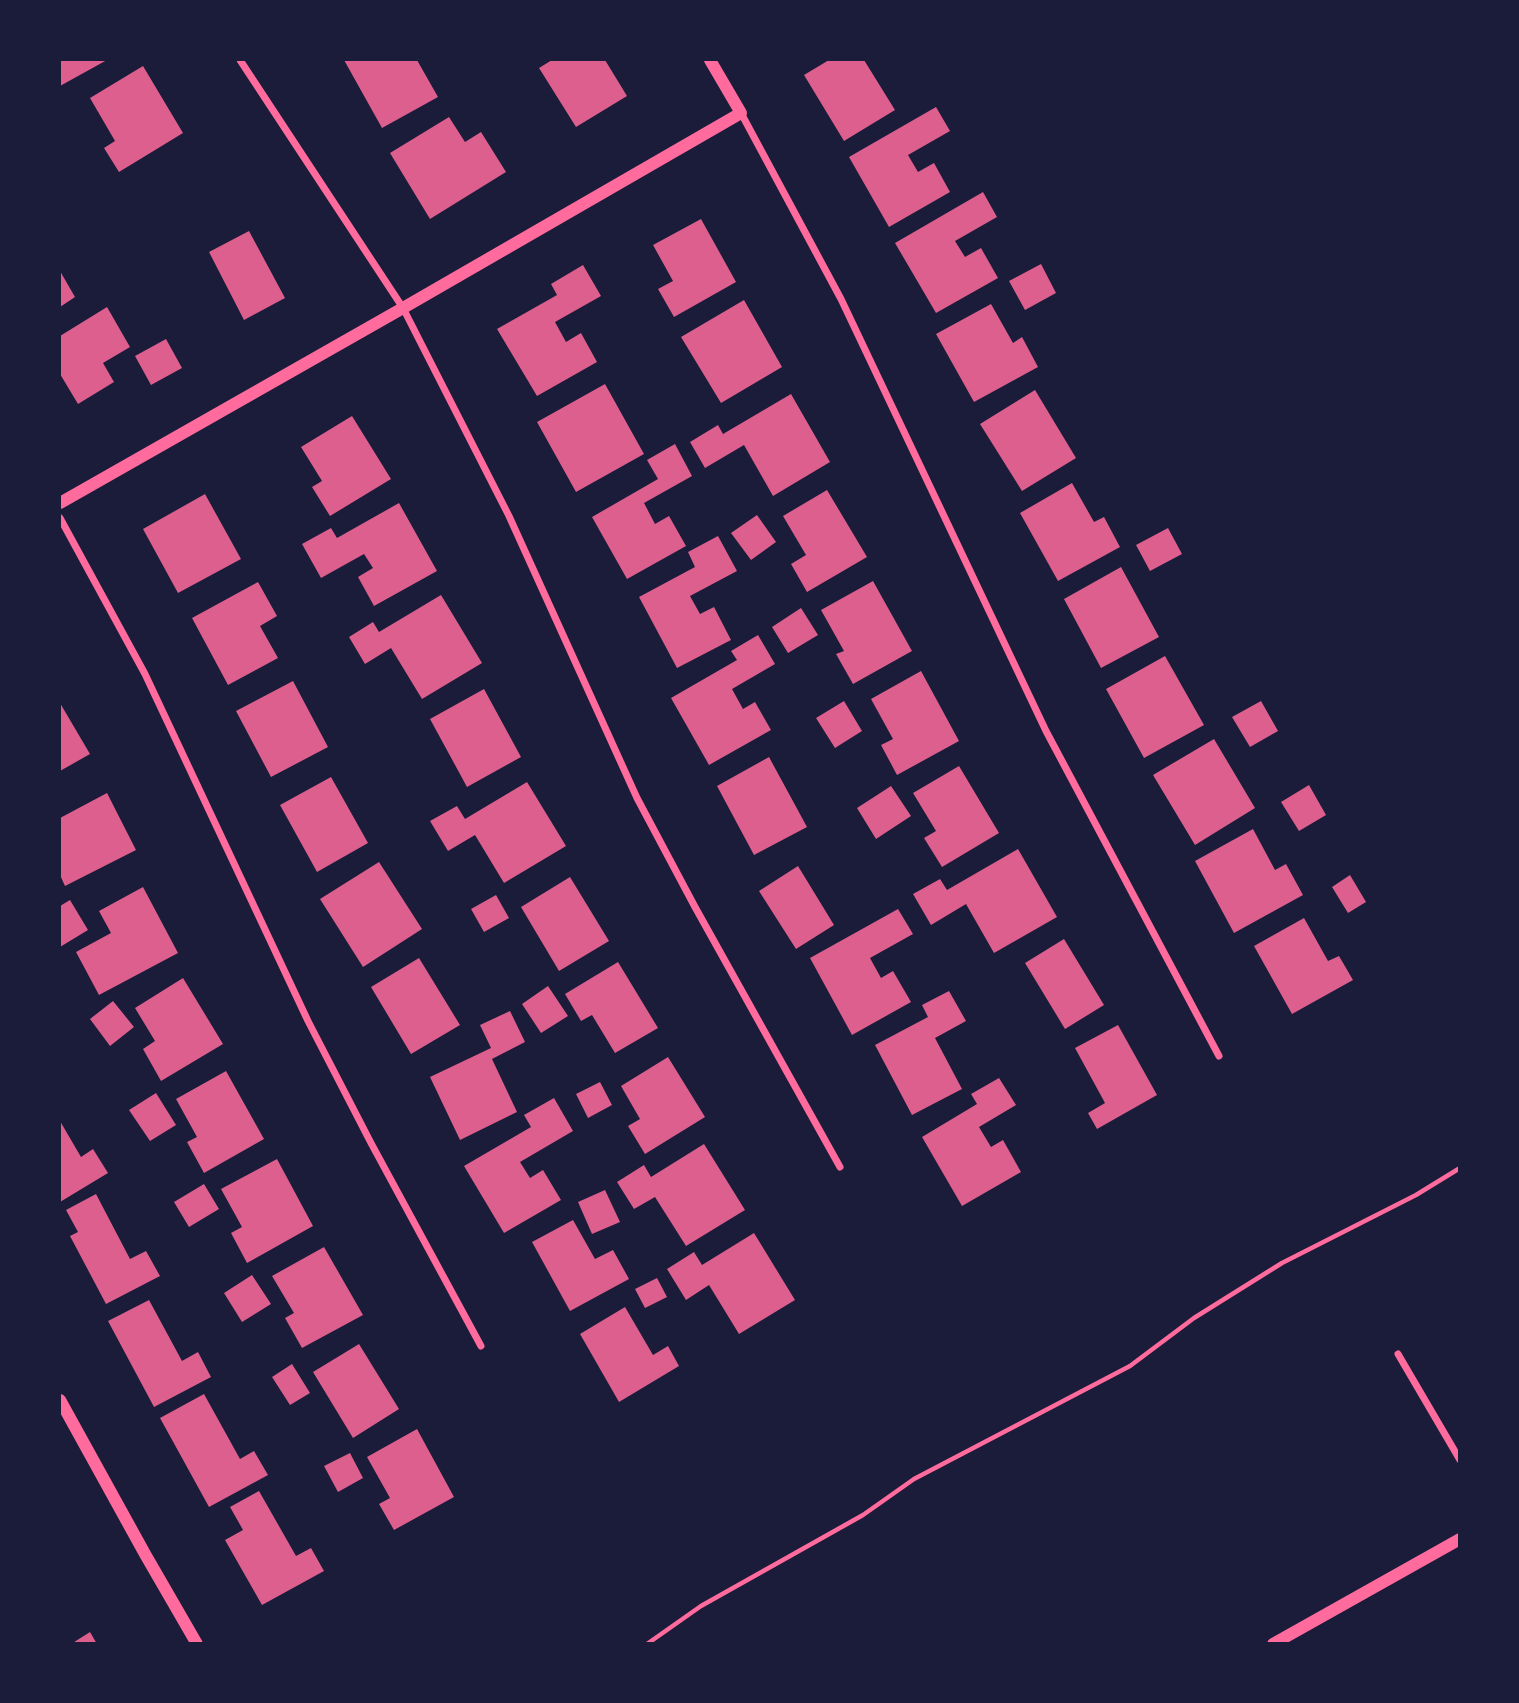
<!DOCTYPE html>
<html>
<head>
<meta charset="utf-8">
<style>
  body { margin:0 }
  #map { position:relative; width:1519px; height:1703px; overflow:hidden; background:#1b1b3a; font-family:Mulish,sans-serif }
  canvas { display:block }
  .frame { position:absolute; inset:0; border:61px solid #1b1b3a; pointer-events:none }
</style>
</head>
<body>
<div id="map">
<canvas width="1519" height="1703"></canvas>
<div class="frame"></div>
</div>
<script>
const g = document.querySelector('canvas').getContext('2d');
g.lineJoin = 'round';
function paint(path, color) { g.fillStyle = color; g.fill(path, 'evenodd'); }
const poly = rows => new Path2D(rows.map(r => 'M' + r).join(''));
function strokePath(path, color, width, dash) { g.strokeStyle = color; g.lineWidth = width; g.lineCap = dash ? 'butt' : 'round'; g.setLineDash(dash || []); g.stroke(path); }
paint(poly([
  [60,60,107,60,60,86],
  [344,60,417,60,438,97,382,128],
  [552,60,605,60,627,96,576,127,539,68],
  [829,60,864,60,895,110,844,141,804,75],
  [143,66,183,133,119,172,104,148,115,141,90,98],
  [936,107,950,131,908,155,918,172,934,163,950,192,889,227,849,157],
  [449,117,465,142,481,132,506,172,430,219,390,153],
  [983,192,997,217,955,241,965,257,981,248,998,278,936,313,895,243],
  [701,219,736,282,674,317,658,289,673,281,653,245],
  [249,231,285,298,244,320,209,252],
  [1041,264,1056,293,1025,310,1009,281],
  [583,265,601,296,555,322,566,342,581,333,597,362,537,396,497,329,557,295,551,284],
  [60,271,75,297,60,307],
  [744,300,782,367,721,403,681,337],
  [991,304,1013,343,1022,337,1038,367,974,402,936,334],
  [107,307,130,347,103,363,114,382,78,404,60,374,60,336],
  [166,339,182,368,151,385,135,356],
  [605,384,644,454,576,492,537,422],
  [1035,390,1076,458,1022,491,980,424],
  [791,394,830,462,773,496,744,445,705,468,690,442,718,425,723,434],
  [352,416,391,479,330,516,312,487,322,481,301,447],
  [675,444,692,476,644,503,655,524,669,516,686,546,627,579,592,517,658,479,647,460],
  [1072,483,1094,522,1104,517,1120,547,1058,581,1020,513],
  [827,490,867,557,807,592,791,564,806,555,783,516],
  [205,494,241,559,178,593,143,529],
  [399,503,437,571,374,606,358,577,373,568,364,554,321,578,302,544,331,528,337,538],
  [757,515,776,542,751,560,731,533],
  [1168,528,1182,554,1150,571,1136,545],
  [718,536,737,571,690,596,700,614,714,607,731,640,677,668,639,597,695,567,688,552],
  [1121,567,1159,637,1101,668,1064,599],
  [873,581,912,651,853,684,836,654,844,651,821,610],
  [258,582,277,616,260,626,278,658,228,685,192,618],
  [441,595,482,663,422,699,391,648,365,664,349,637,373,622,379,632],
  [801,608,818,635,788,653,772,627],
  [758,635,775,664,732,689,743,709,755,702,771,730,709,765,671,698,737,660,731,651],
  [1165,656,1204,725,1144,758,1106,689],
  [921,671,959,741,897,775,881,745,893,739,871,699],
  [293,681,328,747,271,777,236,711],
  [484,689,521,757,467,787,430,719],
  [844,701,862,731,835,748,816,718],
  [1261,701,1278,731,1250,747,1232,717],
  [60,703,90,754,60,771],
  [1214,739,1255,808,1195,845,1153,775],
  [769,757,807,827,754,855,717,786],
  [959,766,999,833,942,867,924,838,936,831,913,793],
  [331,777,368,843,317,872,280,805],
  [527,782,566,846,504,883,475,835,448,851,430,821,457,806,465,819],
  [1309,785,1326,815,1299,831,1281,802],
  [891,786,911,816,876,839,857,808],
  [107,793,136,850,65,886,60,875,60,818],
  [1253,829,1275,870,1286,864,1303,895,1234,933,1195,861],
  [1018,849,1057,917,994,953,966,904,931,925,913,894,940,879,947,890],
  [379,862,422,929,363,967,320,899],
  [798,866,834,925,796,949,759,891],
  [1350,875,1366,902,1348,913,1332,887],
  [570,877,609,941,559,971,521,907],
  [143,887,178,953,99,995,76,952,111,933,99,911],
  [496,895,509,918,484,932,471,909],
  [70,900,88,930,60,947,60,906],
  [898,909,913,934,870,958,881,978,893,971,911,1002,852,1035,810,958],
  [1304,918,1328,961,1339,956,1353,980,1292,1014,1254,946],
  [1064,939,1104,1005,1065,1029,1025,963],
  [419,958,460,1025,411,1054,371,987],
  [618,962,658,1028,615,1053,592,1015,581,1021,565,994],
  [183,978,223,1044,161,1081,143,1049,155,1041,135,1008],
  [548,986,568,1016,541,1033,522,1004],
  [949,991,966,1021,935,1038,962,1089,912,1115,875,1045,928,1017,922,1005],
  [113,1001,134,1027,110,1046,90,1019],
  [510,1011,525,1042,492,1059,517,1112,460,1140,430,1077,491,1048,480,1025],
  [1118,1025,1157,1095,1097,1129,1088,1113,1105,1103,1075,1048],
  [668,1057,705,1117,645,1154,628,1126,640,1119,621,1086],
  [226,1071,264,1139,204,1173,187,1142,197,1137,176,1099],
  [999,1078,1016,1105,979,1127,991,1147,1003,1140,1021,1172,962,1206,922,1137,977,1104,971,1094],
  [600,1082,612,1105,588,1118,576,1094],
  [156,1093,176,1125,150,1141,129,1110],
  [554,1098,573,1131,520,1162,530,1178,543,1170,561,1200,504,1233,464,1166,531,1127,524,1115],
  [60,1121,81,1157,93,1149,108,1173,60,1202],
  [704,1144,745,1210,686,1246,655,1197,634,1209,617,1182,644,1165,651,1177],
  [277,1159,313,1226,247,1263,231,1233,242,1227,221,1189],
  [204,1184,219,1209,189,1227,174,1202],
  [605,1190,620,1222,592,1234,578,1202],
  [96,1194,130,1259,146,1251,160,1276,106,1304,70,1236,78,1232,66,1210],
  [573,1220,595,1259,613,1250,629,1279,570,1311,532,1242],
  [754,1233,795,1300,739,1334,709,1285,686,1300,667,1269,694,1252,702,1265],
  [324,1247,363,1315,302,1348,285,1318,294,1313,272,1276],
  [252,1275,271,1304,242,1322,224,1293],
  [657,1278,667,1297,645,1308,635,1289],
  [149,1300,182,1361,198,1352,211,1377,154,1407,108,1321],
  [625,1307,653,1355,668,1346,679,1366,619,1402,580,1334],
  [359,1344,399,1409,353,1438,313,1372],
  [292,1364,310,1393,290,1405,272,1377],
  [204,1394,240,1459,254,1451,268,1475,209,1507,160,1418],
  [417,1429,454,1497,394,1530,379,1504,390,1498,367,1457],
  [350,1453,363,1478,338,1492,324,1466],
  [259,1491,296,1556,311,1548,324,1571,262,1605,225,1540,243,1530,230,1507],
  [90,1632,97,1644,71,1644]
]), '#dd5f8e');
strokePath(poly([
  [647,1644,701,1606,863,1515,914,1479,1130,1366,1194,1318,1282,1263,1416,1195,1460,1168]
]), '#ff6b9d', 4.5);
strokePath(poly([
  [240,60,403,308,509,516,637,798,695,907,840,1167],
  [741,113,841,299,1046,731,1219,1056],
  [60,518,145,674,308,1021,371,1143,481,1346],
  [1398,1354,1460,1460]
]), '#ff6b9d', 7);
strokePath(poly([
  [60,503,403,308,741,113,710,60],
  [60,1400,145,1554,197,1644],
  [1273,1644,1460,1539]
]), '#ff6b9d', 12);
</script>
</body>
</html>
